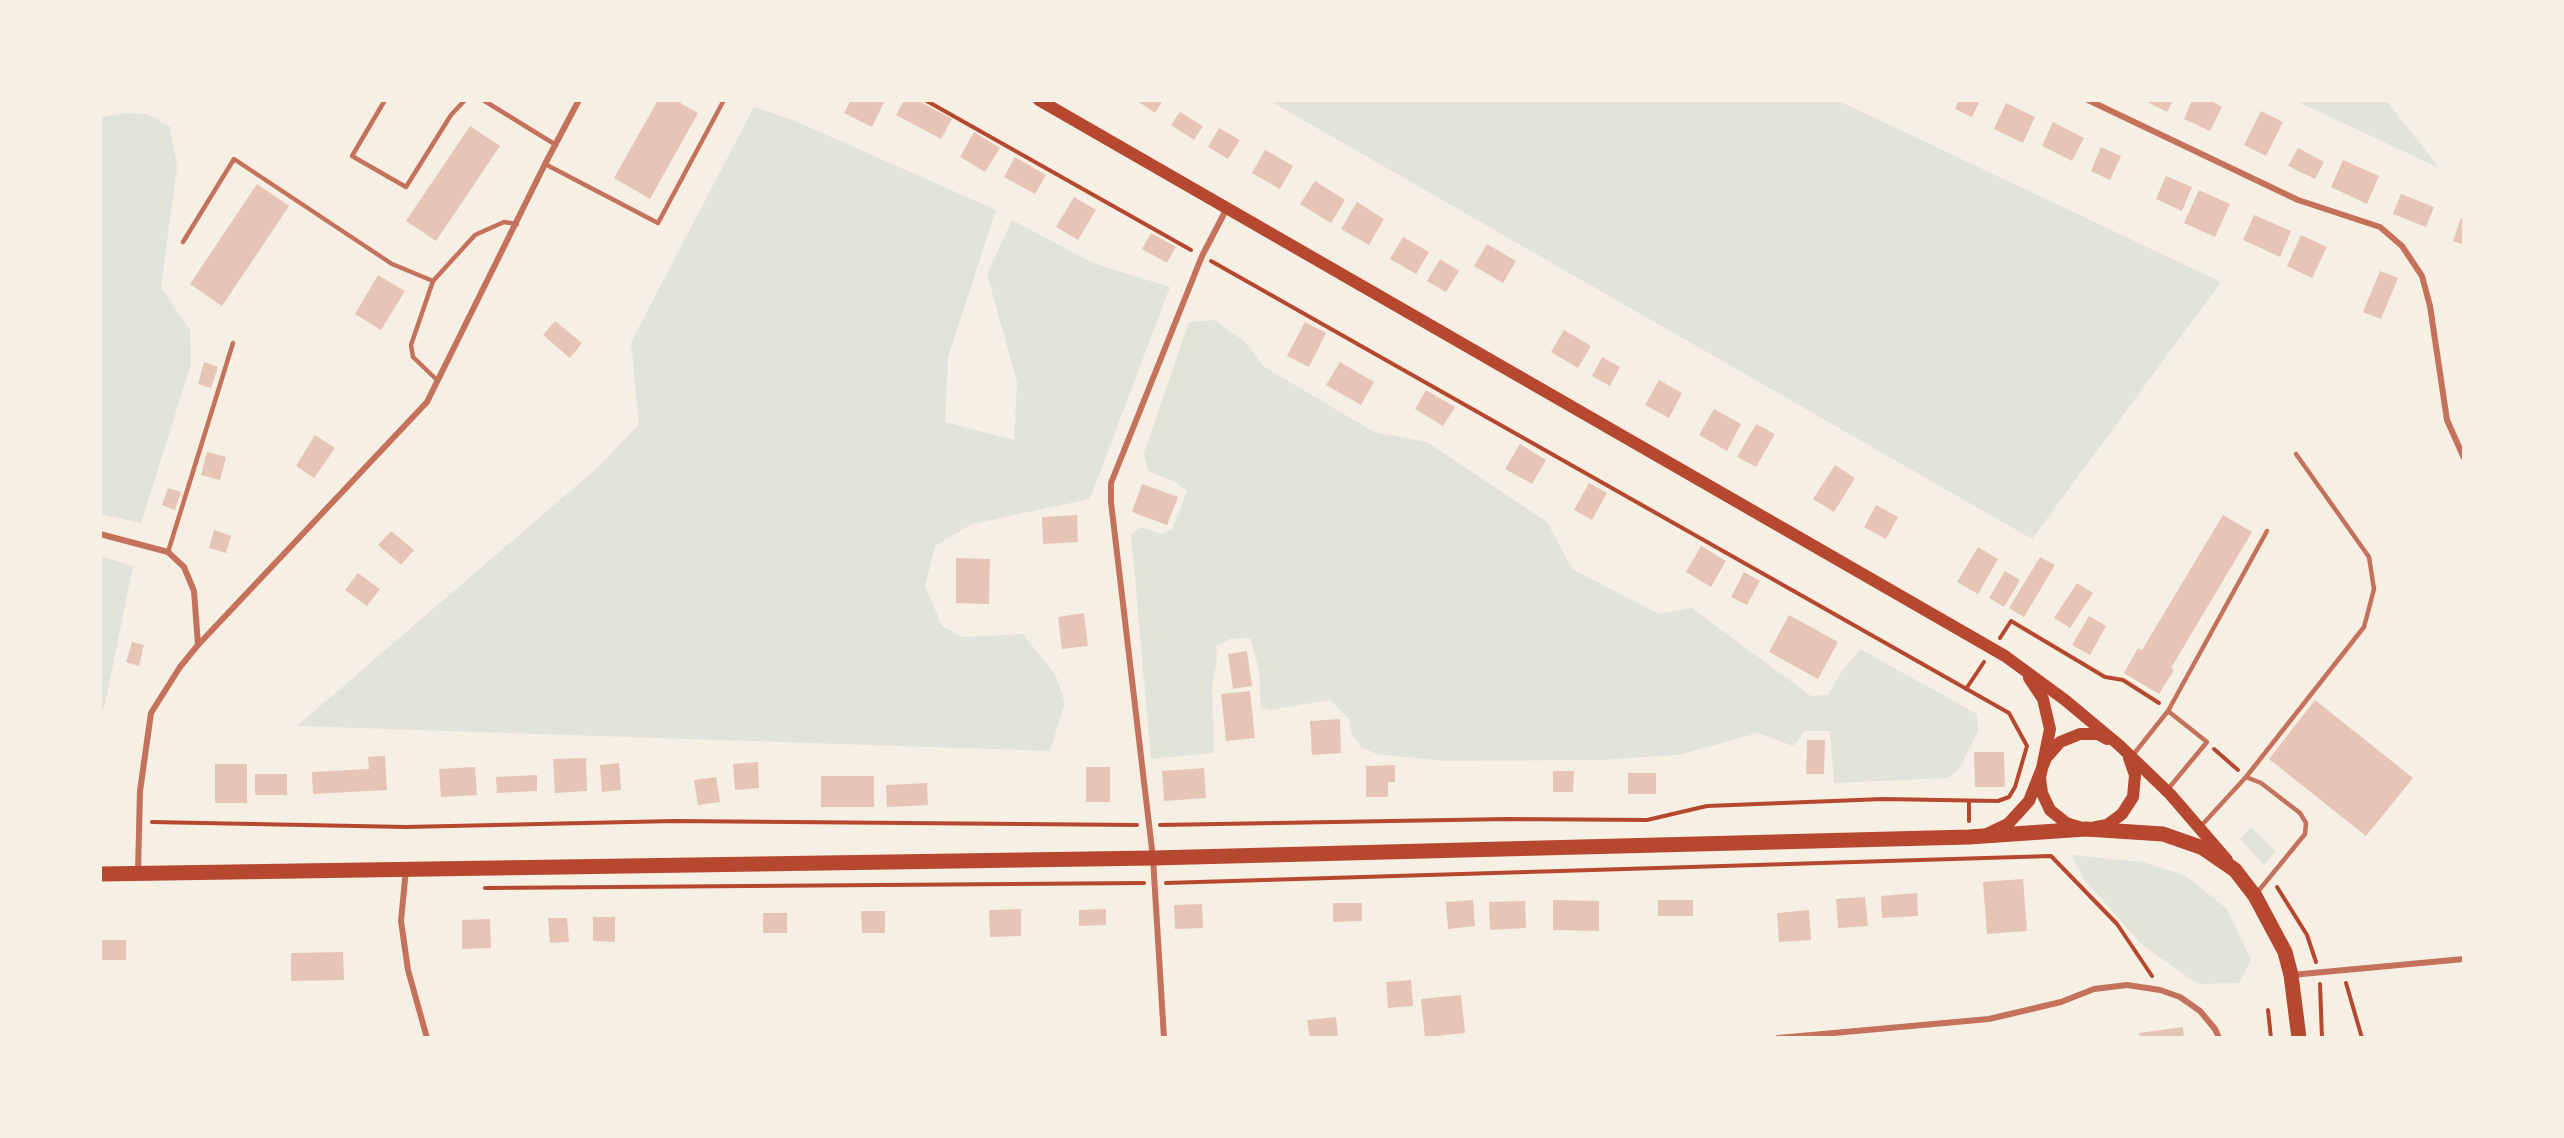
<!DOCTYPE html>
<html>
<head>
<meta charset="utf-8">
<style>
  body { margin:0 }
  #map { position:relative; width:2564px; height:1138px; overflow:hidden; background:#f6efe4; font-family:"Roboto Serif",serif }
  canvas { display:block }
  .frame { position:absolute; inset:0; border:102px solid #f6efe4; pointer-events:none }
</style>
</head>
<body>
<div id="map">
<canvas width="2564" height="1138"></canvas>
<div class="frame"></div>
</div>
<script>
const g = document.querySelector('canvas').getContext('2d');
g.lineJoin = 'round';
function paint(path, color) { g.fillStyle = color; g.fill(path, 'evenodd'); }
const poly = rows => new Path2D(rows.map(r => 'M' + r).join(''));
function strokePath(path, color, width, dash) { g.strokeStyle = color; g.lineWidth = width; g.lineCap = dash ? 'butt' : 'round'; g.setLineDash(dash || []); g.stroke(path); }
paint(poly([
  [1270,101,1839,101,2221,282,2032,539],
  [2296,101,2387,101,2439,168],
  [754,107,793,120,996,210,948,357,945,422,1014,440,1017,382,987,274,1012,220,1093,263,1170,287,1090,499,972,524,935,546,925,586,942,626,962,637,1023,634,1056,676,1065,703,1050,751,297,726,598,467,639,424,631,342],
  [122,113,148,114,170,127,177,167,161,288,190,330,191,364,141,523,100,514,101,117],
  [1215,320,1245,342,1263,366,1374,432,1427,442,1547,522,1572,569,1659,614,1692,608,1811,696,1828,695,1842,671,1860,649,1977,714,1978,731,1959,769,1948,778,1834,783,1830,731,1805,731,1793,746,1758,733,1678,755,1602,760,1442,761,1377,754,1362,748,1352,734,1349,719,1330,700,1269,710,1261,707,1259,670,1250,638,1230,639,1216,646,1217,660,1212,685,1214,753,1151,759,1131,534,1141,527,1161,534,1172,530,1187,491,1175,482,1148,471,1144,453,1189,322],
  [101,556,133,566,104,709,101,709],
  [2251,827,2275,851,2264,865,2240,839],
  [2071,855,2143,862,2186,876,2227,909,2251,960,2239,983,2198,984,2142,945,2084,879]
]), '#e2e4dc');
paint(poly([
  [658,100,675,100,698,113,650,199,614,178],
  [851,100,885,100,872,127,844,113],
  [904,100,917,100,952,119,941,139,896,115],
  [1136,100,1163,100,1155,113],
  [1959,100,1980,100,1972,117,1955,109],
  [2143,100,2173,100,2167,112],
  [2192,100,2209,100,2222,107,2210,131,2184,119],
  [2006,103,2035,117,2023,143,1994,129],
  [2261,111,2283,122,2266,156,2244,145],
  [1180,112,1203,126,1194,140,1171,125],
  [2053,122,2084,138,2072,161,2042,146],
  [470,126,500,146,436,241,406,221],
  [1219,128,1240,140,1228,159,1208,147],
  [974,132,1000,148,985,172,960,157],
  [2101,147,2121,156,2110,180,2091,171],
  [2298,148,2324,162,2315,179,2288,166],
  [1265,150,1293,166,1280,189,1252,173],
  [1015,157,1046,175,1035,194,1004,177],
  [2343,160,2379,176,2367,204,2331,187],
  [2166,176,2192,187,2182,211,2156,199],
  [1315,181,1345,200,1331,223,1300,204],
  [257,184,289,206,222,306,190,284],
  [2199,190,2230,204,2215,237,2184,223],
  [2401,194,2434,207,2426,227,2393,214],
  [1074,197,1096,210,1078,240,1056,227],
  [1357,202,1384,219,1369,245,1341,229],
  [2254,215,2291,231,2280,257,2243,240],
  [2461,218,2464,219,2464,245,2453,241],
  [1151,233,1176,247,1167,263,1142,249],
  [2301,235,2327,247,2312,278,2287,266],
  [1403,237,1429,252,1416,274,1390,259],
  [1487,244,1516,261,1503,283,1474,266],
  [1440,259,1459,271,1446,292,1427,281],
  [2380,271,2398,278,2381,319,2363,312],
  [378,275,405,291,381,330,355,314],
  [555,321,582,343,570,358,543,335],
  [1305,322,1326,333,1309,367,1287,356],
  [1564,330,1591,346,1578,368,1551,352],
  [1602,357,1620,367,1610,386,1592,376],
  [204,362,218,367,211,388,198,384],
  [1340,362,1374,382,1361,405,1326,385],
  [1659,380,1682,393,1669,418,1645,405],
  [1426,390,1455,407,1443,426,1415,409],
  [1714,409,1741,424,1727,451,1699,435],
  [1756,424,1775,434,1756,467,1737,457],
  [315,435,335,448,314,478,296,466],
  [1520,444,1546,460,1532,484,1505,469],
  [207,452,226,457,220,480,201,475],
  [1835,465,1855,478,1834,512,1813,499],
  [1589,483,1607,493,1592,520,1574,510],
  [1142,484,1178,497,1167,525,1132,512],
  [168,488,181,492,175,510,162,505],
  [1876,505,1898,517,1886,539,1864,527],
  [1077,515,1078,542,1043,544,1042,517],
  [2223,515,2252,532,2171,668,2174,670,2159,694,2124,673,2138,648,2142,650],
  [214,530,231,536,226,553,209,548],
  [391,531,414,550,401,565,378,545],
  [1701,546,1726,561,1711,587,1686,572],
  [1978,547,1998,559,1978,594,1957,582],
  [2040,557,2055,565,2024,617,2009,608],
  [956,558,990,559,989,604,956,603],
  [2005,571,2020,580,2004,607,1989,598],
  [1744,572,1760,581,1747,605,1731,597],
  [358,573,380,589,367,606,345,590],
  [2077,583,2093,593,2070,628,2054,618],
  [1084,613,1088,646,1062,649,1058,617],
  [1789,615,1838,642,1818,679,1769,652],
  [2089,616,2106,626,2090,655,2072,645],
  [132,642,144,645,139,666,126,662],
  [1247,651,1252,686,1233,689,1228,654],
  [1250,691,1255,738,1226,741,1221,694],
  [2315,700,2413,778,2366,836,2269,759],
  [1340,719,1341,753,1312,755,1310,721],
  [1807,740,1825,740,1824,774,1806,774],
  [1974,752,2004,752,2005,787,1975,787],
  [385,756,387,790,313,794,312,772,369,769,368,757],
  [586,758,587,791,555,793,553,759],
  [758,762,759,788,735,790,733,764],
  [619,763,621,790,602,792,600,765],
  [215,764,247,764,247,803,215,803],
  [1395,765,1395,782,1388,782,1388,797,1366,797,1366,766],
  [475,767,477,795,441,797,439,769],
  [1086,767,1110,767,1110,802,1086,802],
  [1204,768,1206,798,1164,801,1162,771],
  [1553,771,1574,771,1573,792,1553,792],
  [1628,773,1656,773,1656,794,1628,794],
  [255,774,287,774,287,795,255,795],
  [537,775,537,791,497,793,496,777],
  [821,776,874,776,874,807,821,807],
  [716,777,720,802,698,805,694,780],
  [927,783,928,805,887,807,886,785],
  [2023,879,2027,931,1987,934,1983,882],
  [1917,893,1918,916,1882,918,1881,896],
  [1865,897,1868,926,1838,928,1836,899],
  [1473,900,1475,926,1448,929,1446,902],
  [1553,900,1599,901,1599,931,1553,930],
  [1658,900,1693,900,1693,916,1658,916],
  [1525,901,1526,928,1490,930,1489,902],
  [1333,903,1362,903,1362,921,1333,922],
  [1202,904,1203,928,1175,929,1174,905],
  [1021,909,1021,936,990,937,989,910],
  [1106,909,1106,925,1079,926,1079,910],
  [1809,910,1811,940,1779,942,1777,913],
  [861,911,885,911,885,933,862,933],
  [763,913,787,913,787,933,763,933],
  [593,917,615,917,615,942,593,941],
  [548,918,567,918,569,942,550,943],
  [490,919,491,948,462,949,462,920],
  [100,940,126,940,126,960,100,960],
  [343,952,344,980,291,981,291,953],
  [1411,980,1413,1006,1388,1008,1386,982],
  [1461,995,1465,1033,1425,1037,1421,999],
  [1336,1017,1338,1038,1310,1038,1307,1020],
  [2183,1027,2184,1038,2140,1038,2139,1033]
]), '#e6c5b7');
strokePath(poly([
  [925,100,1191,250],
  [2000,638,2011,621,2105,677,2123,680,2159,703],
  [1966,689,1984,662],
  [2214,749,2238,770],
  [1969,821,1969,802],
  [152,822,406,827,674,821,1137,825],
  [1160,825,1508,819,1647,820,1707,806,1883,799,1998,801,2009,797,2015,787,2027,746,2009,713,1211,261],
  [1166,883,2051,856,2117,924,2152,976],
  [2277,887,2307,935,2316,962],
  [485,888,1144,883],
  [2346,983,2362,1038],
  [2320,984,2322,1038],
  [2268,1010,2271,1038]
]), '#b5482f', 4);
strokePath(poly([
  [385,100,352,156,406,187,451,115,465,100],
  [483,100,556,145],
  [545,164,658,223,724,100],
  [183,242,234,159,392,264,433,281,475,235,504,222,517,224],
  [433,281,411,345,413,357,437,380],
  [168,552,233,343],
  [2133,755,2168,711,2267,531],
  [2246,777,2364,627,2374,589,2369,557,2296,454],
  [2168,789,2207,742,2168,711],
  [2201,826,2246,777,2261,783,2300,813,2306,823,2305,834,2256,894]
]), '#c5725c', 4.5);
strokePath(poly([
  [2088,100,2298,200,2380,227,2402,246,2422,276,2430,306,2447,420,2464,458],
  [100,534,168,552,184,567,194,591,198,645],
  [406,869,401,921,408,970,427,1038],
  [138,872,140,791,151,713,180,667,198,645,427,402,545,164,579,100],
  [2291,975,2464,959],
  [1164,1038,1153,858,1111,502,1111,483,1202,256,1227,208],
  [1778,1038,1989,1019,2061,1002,2094,989,2127,985,2160,990,2180,997,2200,1011,2215,1029,2219,1038]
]), '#c5725c', 6);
strokePath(poly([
  [1039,100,2005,656,2065,700,2119,745,2170,794,2227,860],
  [2029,678,2043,699,2050,729,2040,778,2042,793,2050,810,2066,823,2079,827],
  [2096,827,2107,825,2122,814,2133,797,2135,775,2129,758],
  [1987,834,2008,824,2029,801,2046,758,2060,742,2080,734,2098,734,2107,739]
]), '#b5482f', 12);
strokePath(poly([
  [100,874,1153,858,1969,837,2086,829,2163,834,2203,848,2235,870,2255,896,2285,952,2291,975,2299,1038]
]), '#b5482f', 15);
</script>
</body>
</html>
